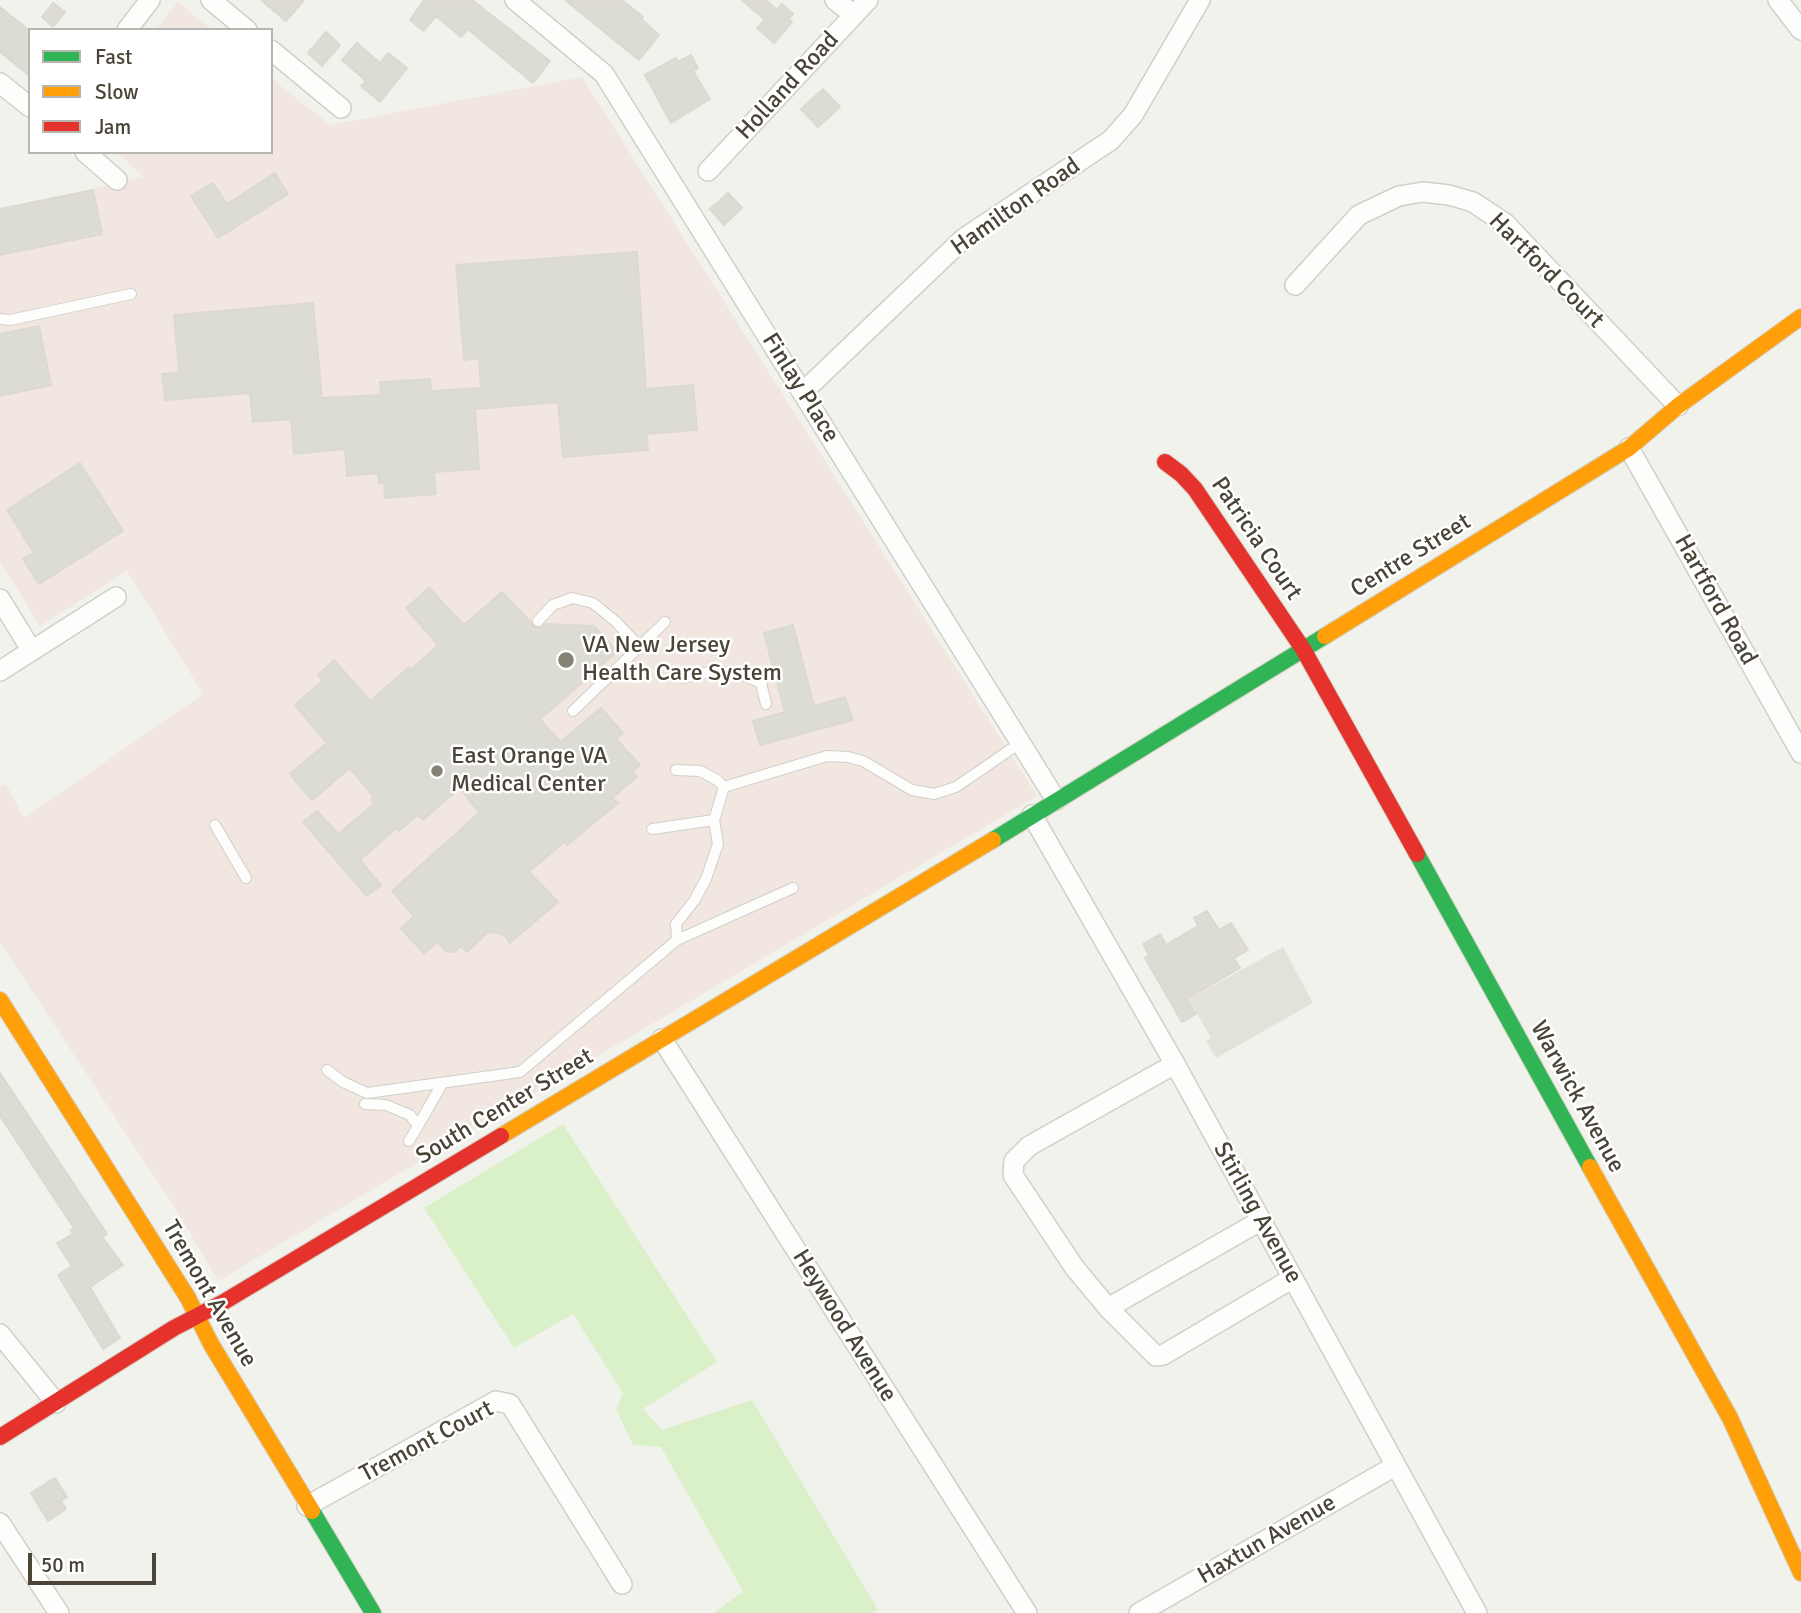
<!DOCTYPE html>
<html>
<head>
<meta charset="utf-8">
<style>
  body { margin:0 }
  #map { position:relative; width:1801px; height:1613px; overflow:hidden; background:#f2f2ec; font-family:Signika,sans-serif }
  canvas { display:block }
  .legend { position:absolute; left:28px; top:28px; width:245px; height:126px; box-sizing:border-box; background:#fff; border:2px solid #b7b5af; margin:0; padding:9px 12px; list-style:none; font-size:21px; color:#4a4536 }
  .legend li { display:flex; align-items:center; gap:14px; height:35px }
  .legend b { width:35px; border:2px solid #b7b5af }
  .scale { position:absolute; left:28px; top:1553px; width:128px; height:32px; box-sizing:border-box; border:4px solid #4a4536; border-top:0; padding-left:9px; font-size:21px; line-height:24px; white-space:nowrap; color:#4a4536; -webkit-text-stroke:5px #fff; paint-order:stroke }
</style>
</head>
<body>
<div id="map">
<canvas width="1801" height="1613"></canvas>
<ul class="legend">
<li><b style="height:9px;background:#30b455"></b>Fast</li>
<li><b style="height:9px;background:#ff9f0a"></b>Slow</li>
<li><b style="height:9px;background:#e5322d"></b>Jam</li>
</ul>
<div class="scale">50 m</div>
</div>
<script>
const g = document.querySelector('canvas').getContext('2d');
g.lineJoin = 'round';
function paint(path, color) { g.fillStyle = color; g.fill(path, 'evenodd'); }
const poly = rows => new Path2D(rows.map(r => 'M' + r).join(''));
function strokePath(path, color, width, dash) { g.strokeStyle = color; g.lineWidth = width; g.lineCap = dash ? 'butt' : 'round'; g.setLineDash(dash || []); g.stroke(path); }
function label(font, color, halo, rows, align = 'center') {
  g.font = font + ' Signika,sans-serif'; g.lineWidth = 5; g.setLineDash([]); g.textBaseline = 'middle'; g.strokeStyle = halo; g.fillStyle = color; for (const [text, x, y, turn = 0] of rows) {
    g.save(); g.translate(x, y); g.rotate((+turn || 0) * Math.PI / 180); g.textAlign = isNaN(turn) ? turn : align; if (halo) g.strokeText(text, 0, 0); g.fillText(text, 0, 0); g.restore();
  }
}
paint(poly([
  [1283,947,1313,1003,1216,1058,1206,1041,1211,1038,1189,999]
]), '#e2e1da');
paint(poly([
  [178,2,212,30,155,30],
  [582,77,1037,796,218,1281,177,1211,0,943,0,788,6,784,24,818,203,694,127,571,40,626,0,562,0,210,144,177,116,152,271,152,271,78,330,125]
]), '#f2e7e0');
paint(poly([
  [563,1124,717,1362,643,1409,662,1430,752,1400,878,1610,872,1613,714,1613,743,1591,661,1447,633,1445,616,1409,623,1393,573,1314,514,1348,424,1208]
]), '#daf0c9');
const building = poly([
  [261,0,304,0,286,21,261,0],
  [424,0,472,0,550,61,533,83,468,29,461,37,436,16,423,31,410,20,424,0],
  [565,0,622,0,643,17,641,19,659,35,639,60,565,0],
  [742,0,766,0,777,10,782,4,793,14,789,19,792,22,774,43,757,28,765,20,742,0],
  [53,3,65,12,53,27,42,17,53,3],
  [0,7,30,31,30,76,0,52,0,7],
  [326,32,340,45,322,66,308,53,326,32],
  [357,43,380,63,388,53,407,68,380,102,361,86,366,81,342,60,357,43],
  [691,55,698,68,693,71,710,99,671,123,645,75,676,58,678,62,691,55],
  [823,89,840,107,818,127,801,109,823,89],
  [275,173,288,194,218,238,191,196,213,183,227,204,275,173],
  [93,190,102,234,0,255,0,209,93,190],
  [728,193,742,208,724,225,710,209,728,193],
  [637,252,646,389,693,385,697,430,646,434,648,450,563,457,558,402,475,409,479,469,434,472,436,494,385,498,384,482,379,483,378,473,347,476,345,449,294,454,291,419,253,422,250,393,165,400,162,374,179,372,174,315,313,303,322,398,381,395,380,382,430,379,431,391,481,388,479,358,464,360,456,265,637,252],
  [39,326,51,385,0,396,0,334,39,326],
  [80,463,123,531,39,584,23,559,34,553,7,510,80,463],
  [429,588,464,625,502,592,536,628,541,628,545,624,594,626,617,652,540,719,560,742,601,708,623,733,616,739,640,765,632,772,637,777,612,798,618,803,567,845,564,842,529,872,558,902,510,943,503,934,488,932,467,952,461,946,454,952,446,951,438,942,424,953,401,929,414,916,392,891,479,813,460,788,423,820,418,815,399,831,396,828,360,860,381,885,367,896,303,822,317,811,338,834,374,804,371,800,374,797,350,768,312,800,290,774,327,743,295,705,323,680,318,675,334,660,370,701,409,667,412,669,438,645,406,608,429,588],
  [793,625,814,706,845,697,853,720,760,745,753,721,785,712,764,633,793,625],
  [1207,911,1219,930,1231,923,1248,950,1234,958,1240,968,1187,999,1196,1014,1182,1022,1145,958,1149,955,1143,944,1160,934,1166,945,1198,926,1194,918,1207,911],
  [0,1073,107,1234,102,1237,123,1265,90,1287,120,1338,103,1349,58,1275,72,1266,57,1243,73,1234,71,1230,74,1228,0,1116,0,1073],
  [55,1478,67,1497,61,1501,66,1509,48,1521,31,1493,55,1478]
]);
paint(building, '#dcdbd4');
strokePath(building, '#dbd9d1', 2);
const lane = poly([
  [0,319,10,320,131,294],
  [538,621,553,605,572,598,593,603,615,621,639,646],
  [683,678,714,671,740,674,761,683,766,704],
  [573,711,665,622],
  [676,770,700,771,717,780,724,787,827,756,848,757,863,761,912,790,934,794,956,787,1020,743],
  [724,787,714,820,718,844,706,879,694,901,676,924,677,940,793,888],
  [215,825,246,878],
  [652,829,714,820],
  [327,1070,343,1082,367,1093,520,1072,677,940],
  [365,1104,386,1105,410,1115,418,1126,409,1141],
  [418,1126,442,1084]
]);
const street = poly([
  [211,0,247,30],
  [515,0,604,74,1056,800],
  [835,0,854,15],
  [1778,0,1801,30],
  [127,30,150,0],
  [271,50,341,108],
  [0,83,30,107],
  [85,152,117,180],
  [708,171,868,0],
  [1295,285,1359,215,1399,196,1423,192,1449,195,1473,202,1506,224,1678,406],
  [803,392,963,239,1111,140,1133,115,1200,0],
  [1629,448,1801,753],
  [0,599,32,651],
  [0,671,116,597],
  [1032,815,1175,1064,1477,1613],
  [662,1039,1027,1613],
  [1175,1064,1029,1146,1014,1161,1013,1175,1074,1267,1108,1308,1156,1356,1163,1355,1293,1278],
  [1108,1308,1260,1221],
  [0,1334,56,1403],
  [307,1506,496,1401,510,1404,622,1584],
  [0,1523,59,1613],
  [1139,1613,1395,1466]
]);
const fast = poly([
  [993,840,1325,636],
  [1417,854,1590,1167],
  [312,1511,373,1613]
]);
const slow = poly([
  [1325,636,1629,448,1678,406,1801,317],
  [0,1000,188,1298,211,1344,312,1511],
  [501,1136,993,840],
  [1590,1167,1730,1418,1801,1573]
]);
const jam = poly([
  [1165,462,1181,474,1195,489,1303,649,1417,854],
  [0,1437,174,1328,222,1303,501,1136]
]);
strokePath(lane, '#d0cfc9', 12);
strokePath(street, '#d0cfc9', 22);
strokePath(fast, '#d2d0c2', 18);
strokePath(slow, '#d2d0c2', 18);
strokePath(jam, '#d2d0c2', 18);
strokePath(lane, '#fdfdfc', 10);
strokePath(street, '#fdfdfc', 19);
strokePath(fast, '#30b455', 16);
strokePath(slow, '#ff9f0a', 16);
strokePath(jam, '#e5322d', 16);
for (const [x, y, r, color] of [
  [566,660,9,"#858276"],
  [437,771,7,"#858276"]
]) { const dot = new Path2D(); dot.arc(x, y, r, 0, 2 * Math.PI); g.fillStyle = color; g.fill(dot); strokePath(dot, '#fff', 2.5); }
label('24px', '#4a4536', '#fff', [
  ["Holland Road",788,86,-47],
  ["Hamilton Road",1016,207,-35],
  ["Hartford Court",1546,271,45],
  ["Finlay Place",800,388,58],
  ["Patricia Court",1256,539,56],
  ["Centre Street",1411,556,-32],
  ["Hartford Road",1715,600,61],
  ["Warwick Avenue",1577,1097,61],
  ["South Center Street",505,1107,-31],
  ["Stirling Avenue",1257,1213,61],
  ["Tremont Avenue",209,1294,60],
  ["Heywood Avenue",844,1326,58],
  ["Tremont Court",427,1442,-28],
  ["Haxtun Avenue",1267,1540,-30]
]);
label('24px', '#4a4536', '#fff', [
  ["VA New Jersey",582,646],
  ["Health Care System",582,674],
  ["East Orange VA",451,757],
  ["Medical Center",451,785]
], 'left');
</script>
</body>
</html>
